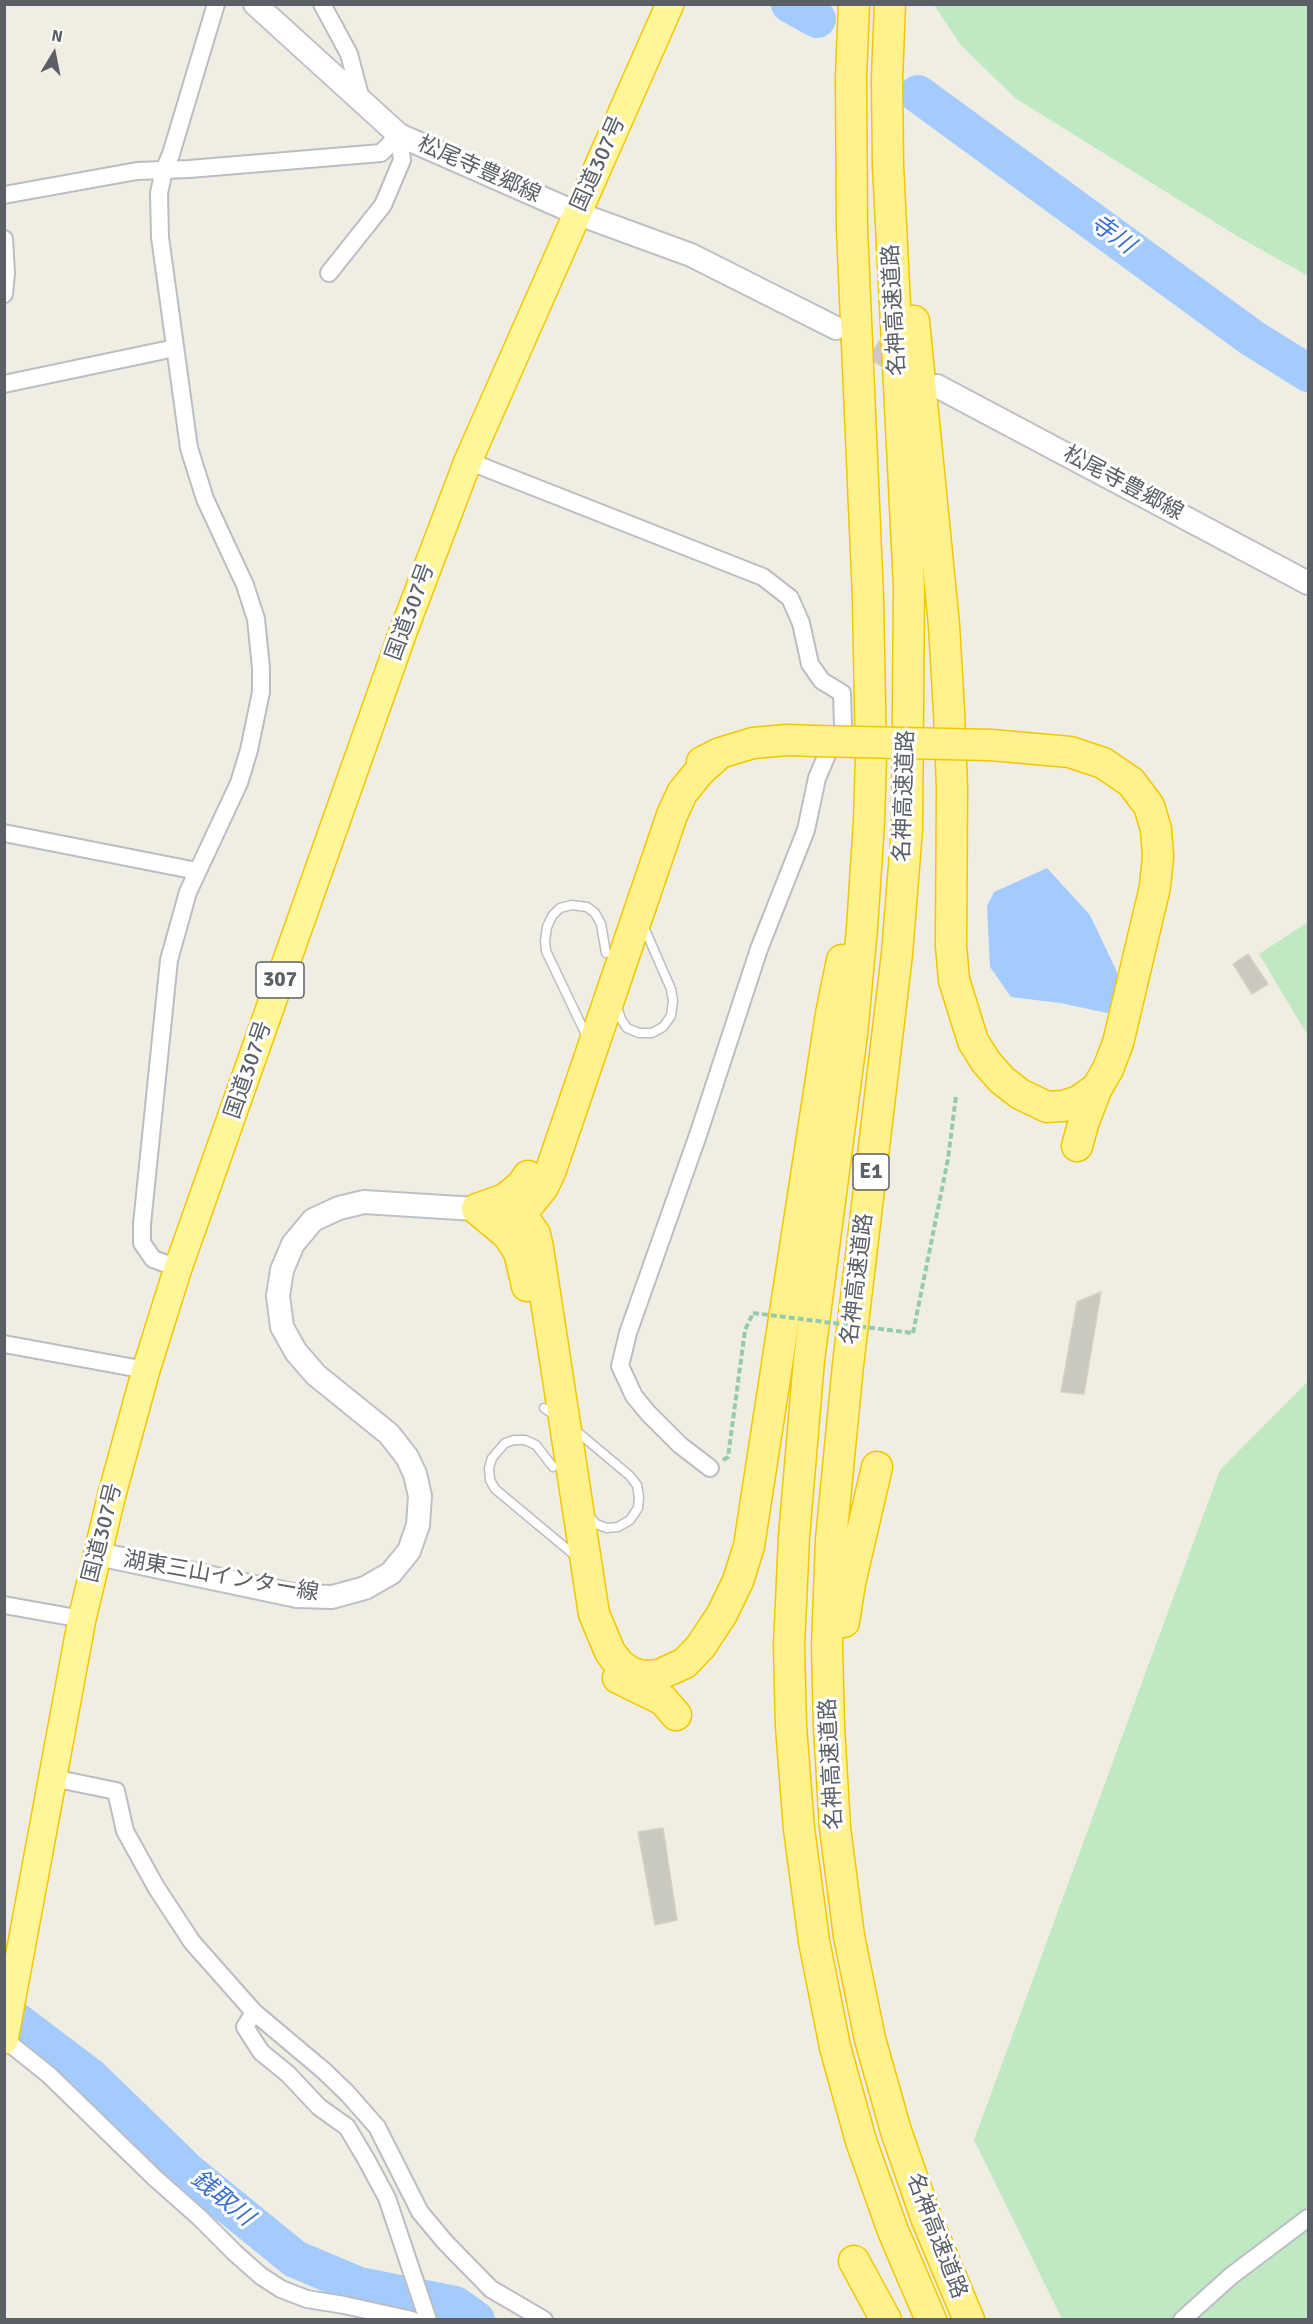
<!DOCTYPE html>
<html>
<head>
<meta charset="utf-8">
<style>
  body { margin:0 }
  #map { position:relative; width:1313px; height:2324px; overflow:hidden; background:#f0eee3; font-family:Signika,sans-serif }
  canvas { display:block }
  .frame { position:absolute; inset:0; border:6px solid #5b5f66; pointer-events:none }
  .north { position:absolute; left:24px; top:24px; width:60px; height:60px; -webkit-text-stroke:4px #fff; paint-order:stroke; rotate:10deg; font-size:16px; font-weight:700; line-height:24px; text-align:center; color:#5b5f66 }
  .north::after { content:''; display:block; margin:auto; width:21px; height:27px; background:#5b5f66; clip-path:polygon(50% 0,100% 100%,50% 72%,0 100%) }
</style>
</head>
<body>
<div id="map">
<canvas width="1313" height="2324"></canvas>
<div class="frame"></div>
<div class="north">N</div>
</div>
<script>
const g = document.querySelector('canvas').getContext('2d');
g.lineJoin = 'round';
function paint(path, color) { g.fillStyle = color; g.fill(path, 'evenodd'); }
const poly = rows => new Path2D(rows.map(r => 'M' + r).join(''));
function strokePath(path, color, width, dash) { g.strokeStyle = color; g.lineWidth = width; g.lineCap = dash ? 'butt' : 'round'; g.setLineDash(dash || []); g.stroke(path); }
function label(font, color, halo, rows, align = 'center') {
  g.font = font + ' Signika,"Noto Sans JP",sans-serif'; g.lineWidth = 6; g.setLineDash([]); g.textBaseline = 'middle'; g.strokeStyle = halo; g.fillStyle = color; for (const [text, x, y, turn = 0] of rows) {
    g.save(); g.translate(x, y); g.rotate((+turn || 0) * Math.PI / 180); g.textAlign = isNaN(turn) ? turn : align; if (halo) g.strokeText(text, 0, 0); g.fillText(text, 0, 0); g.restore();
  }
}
paint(poly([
  [934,5,1308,5,1308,276,1237,236,1015,98,960,44],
  [1308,922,1308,1036,1259,954],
  [1308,1381,1308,2319,1062,2319,974,2140,1220,1470]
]), '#bee9c3');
paint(poly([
  [1047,868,1090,915,1117,972,1123,1001,1107,1013,1060,1003,1011,997,990,967,987,906,994,892]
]), '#a4cbff');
strokePath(poly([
  [790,4,817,19],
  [918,94,1252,338,1308,373],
  [4,2012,90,2077,188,2172,295,2259,359,2286,455,2305,476,2320]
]), '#a4cbff', 38);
const building = poly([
  [1248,954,1268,984,1252,994,1233,964,1248,954],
  [1101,1292,1084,1394,1061,1392,1077,1302,1101,1292],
  [663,1828,677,1920,655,1925,638,1832,663,1828]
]);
paint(building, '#cac9c0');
strokePath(building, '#d5d1c1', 1.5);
strokePath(poly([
  [845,333,908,369]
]), '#cbcac4', 22, [22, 11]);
const service = poly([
  [617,1007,621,1019,627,1028,639,1033,652,1033,663,1027,671,1016,673,1001,671,989,643,925],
  [588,1039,546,951,545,941,547,927,552,916,560,908,572,905,587,907,595,913,601,924,606,953],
  [544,1408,557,1417],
  [574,1429,630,1476,637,1485,639,1497,638,1508,630,1520,618,1527,607,1528,596,1524,588,1515],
  [553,1467,536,1445,525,1440,514,1440,505,1443,492,1458,489,1468,490,1480,495,1489,578,1558]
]);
const minor = poly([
  [322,4,349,54,362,103],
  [4,195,137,171,189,169,381,153,399,135],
  [4,239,6,273,4,294],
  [329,273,383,205,402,160,399,135],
  [4,384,175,348],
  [468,461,763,577,790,598,801,623,810,664,822,681,842,693,843,727,829,750,817,778,806,830,759,949,698,1135,628,1333,620,1366,634,1396,648,1413,680,1445,710,1468],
  [4,833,197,871],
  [178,1268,153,1259,142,1243,142,1224,169,960,188,892,239,783,249,750,261,692,261,668,256,619,245,585,205,499,189,448,160,237,159,193,164,170,171,154,216,4],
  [4,1344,146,1370],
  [4,1605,82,1619],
  [53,1778,116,1791,125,1831,156,1887,192,1942,254,2012,323,2070,347,2093,377,2127,420,2212,445,2242,491,2289,544,2320],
  [254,2012,245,2027,261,2052,288,2074,319,2107,347,2127,366,2159,387,2198,428,2320],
  [4,2039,49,2075,155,2178,199,2217,235,2253,261,2276,281,2289,307,2299,344,2305,412,2320],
  [1182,2320,1231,2276,1308,2218]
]);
const secondary = poly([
  [255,4,399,135,576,213,691,255,836,328],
  [937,386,1308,583],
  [98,1554,297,1596,332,1597,365,1588,391,1573,409,1551,418,1525,420,1496,415,1474,407,1457,389,1434,316,1375,296,1352,282,1327,278,1296,282,1270,293,1244,313,1220,339,1208,364,1202,491,1210]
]);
const trunk = poly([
  [4,2040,82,1619,112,1494,146,1370,178,1268,403,632,468,461,670,4]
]);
const motorway = poly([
  [854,4,851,77,852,228,868,598,871,757,869,822,862,928,852,1034,809,1360,794,1537,789,1646,791,1726,799,1829,814,1941,835,2047,861,2141,893,2231,931,2320],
  [890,4,887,79,888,165,909,586,907,829,897,954,848,1365,831,1540,827,1647,829,1727,835,1828,849,1936,870,2039,896,2131,927,2220,969,2320],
  [914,321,944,625,949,711,952,787,951,946,954,980,973,1041,986,1062,1002,1080,1020,1094,1047,1107,1063,1106,1079,1101,1097,1088],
  [991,745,1070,752,1103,763,1131,782,1149,806,1156,829,1158,856,1155,887,1118,1043,1108,1069,1097,1088,1084,1121,1077,1146],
  [720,753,699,772,682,793,672,815,551,1170,543,1187,530,1203,516,1211,525,1220,535,1234,538,1248,594,1614,610,1652,619,1664,630,1672,643,1676,659,1675,685,1663,701,1646,722,1614,738,1581,749,1546,831,1014,842,960],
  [702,762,720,753,753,743,787,740,814,741],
  [477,1209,505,1199,522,1185,528,1176],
  [477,1209,508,1235,519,1252,527,1286],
  [844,1622,850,1583,877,1467],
  [618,1678,663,1700,676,1715],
  [854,2261,886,2320]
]);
strokePath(service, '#bbbdc4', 11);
strokePath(minor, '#bbbdc4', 20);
strokePath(secondary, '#bec0c8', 26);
strokePath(trunk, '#f3c700', 30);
strokePath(motorway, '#f3c700', 33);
strokePath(poly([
  [913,1333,948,1159,956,1096],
  [723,1460,728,1457,745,1330,753,1313]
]), '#95caac', 4, [6, 3]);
strokePath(service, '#fff', 8);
strokePath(minor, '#fff', 16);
strokePath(secondary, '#fff', 22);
strokePath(trunk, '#fff69a', 27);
strokePath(motorway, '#fff18b', 30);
const motorwayBridge = poly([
  [814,741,991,745]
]);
strokePath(motorwayBridge, '#f3c700', 33, []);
strokePath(poly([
  [753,1313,913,1333]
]), '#95caac', 4, [6, 3]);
strokePath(motorwayBridge, '#fff18b', 30);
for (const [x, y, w] of [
  [280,980,48],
  [871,1172,36]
]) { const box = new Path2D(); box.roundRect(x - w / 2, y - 18, w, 36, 4.5); g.fillStyle = '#fff'; g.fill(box); strokePath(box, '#5b5f66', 1.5); }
label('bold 21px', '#5b5f66', null, [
  ["307",280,980],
  ["E1",871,1172]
]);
label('22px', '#5b5f66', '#fff', [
  ["国道307号",599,164,-66],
  ["松尾寺豊郷線",479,170,24],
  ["名神高速道路",895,310,-93],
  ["松尾寺豊郷線",1123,484,28],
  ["国道307号",411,612,-70],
  ["名神高速道路",905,796,-88],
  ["国道307号",249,1070,-71],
  ["名神高速道路",858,1279,-83],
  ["国道307号",103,1533,-76],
  ["湖東三山インター線",221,1577,10],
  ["名神高速道路",832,1764,-93],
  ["名神高速道路",936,2236,69]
]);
label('italic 24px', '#3b6fce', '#fff', [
  ["寺川",1112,235,36],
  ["銭取川",222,2199,39]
]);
</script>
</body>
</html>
